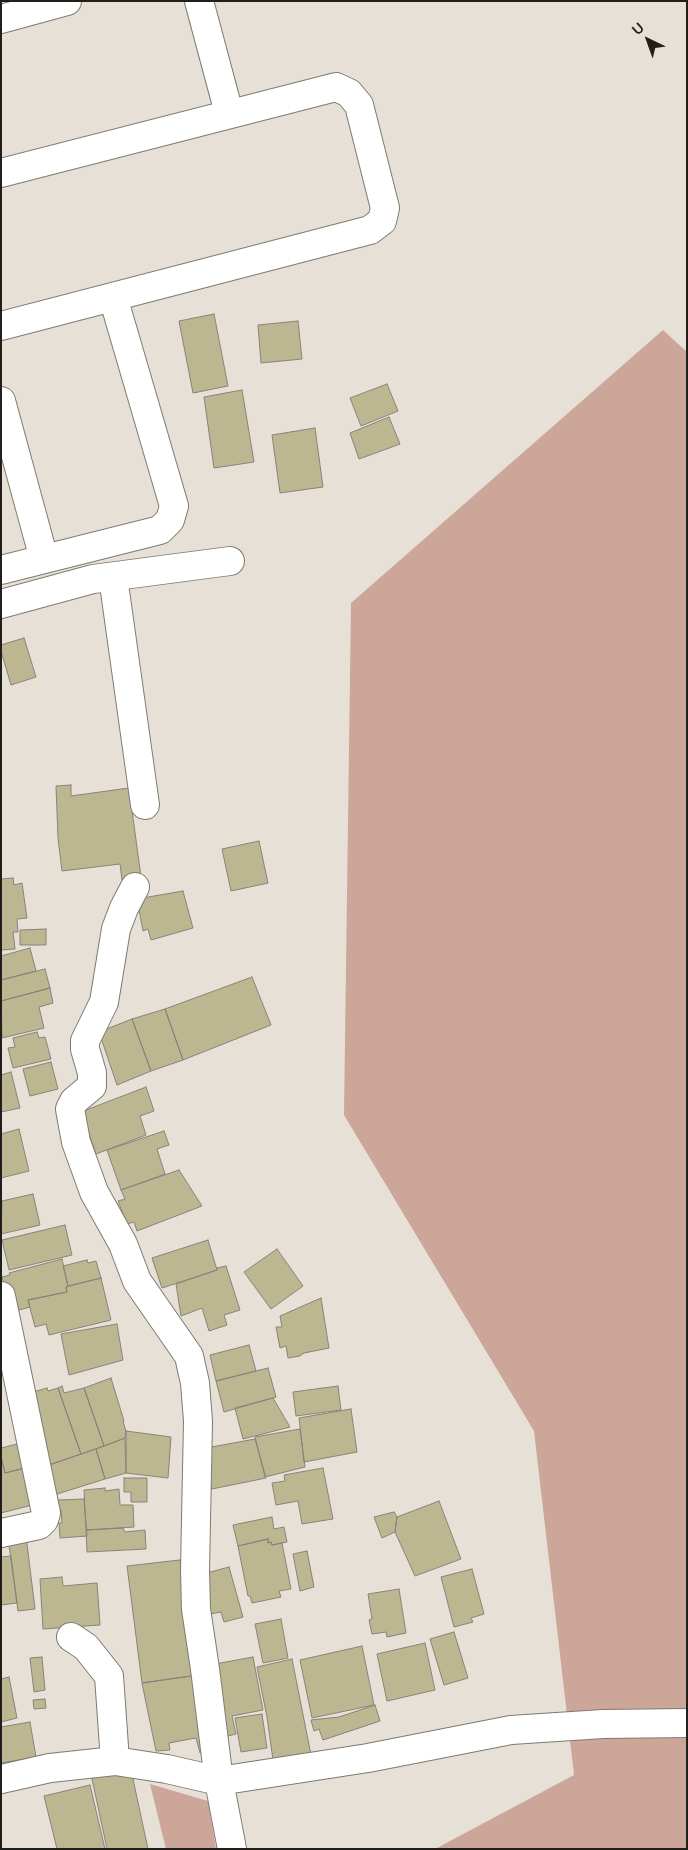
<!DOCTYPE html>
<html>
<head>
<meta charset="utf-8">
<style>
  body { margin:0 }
  #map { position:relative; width:688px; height:1850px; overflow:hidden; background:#e6e0d6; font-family:Lato,sans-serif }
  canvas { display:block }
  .frame { position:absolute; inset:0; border:2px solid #211f1b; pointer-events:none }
  .north { position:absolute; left:623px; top:15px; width:50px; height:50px; -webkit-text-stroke:4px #e6e0d6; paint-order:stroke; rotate:318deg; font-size:14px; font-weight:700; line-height:20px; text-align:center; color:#211f1b }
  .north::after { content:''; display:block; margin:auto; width:18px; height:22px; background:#211f1b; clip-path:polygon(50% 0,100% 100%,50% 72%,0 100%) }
</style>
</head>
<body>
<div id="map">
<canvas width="688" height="1850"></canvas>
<div class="frame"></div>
<div class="north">U</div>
</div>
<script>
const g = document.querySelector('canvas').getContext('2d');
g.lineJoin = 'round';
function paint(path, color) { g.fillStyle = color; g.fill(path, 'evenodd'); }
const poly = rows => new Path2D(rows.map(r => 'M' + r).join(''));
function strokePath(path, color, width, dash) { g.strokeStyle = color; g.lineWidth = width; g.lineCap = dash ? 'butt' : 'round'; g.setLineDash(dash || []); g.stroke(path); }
paint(poly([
  [663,330,687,352,687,1849,435,1849,574,1775,534,1431,344,1115,351,603],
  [150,1784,208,1801,216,1849,166,1849]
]), '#cca698');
const building = poly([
  [214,314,228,386,193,393,179,321,214,314],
  [298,321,302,359,261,363,258,325,298,321],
  [387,384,398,411,361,426,350,398,387,384],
  [242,390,254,462,214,468,204,397,242,390],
  [389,417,400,444,359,459,350,433,389,417],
  [315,428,323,487,280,493,272,435,315,428],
  [24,638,36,677,11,685,1,651,1,645,24,638],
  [71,785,71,796,129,788,141,877,122,880,120,864,62,871,58,838,56,786,71,785],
  [259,841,268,883,231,891,222,849,259,841],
  [13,878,14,885,22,883,27,918,17,919,18,932,13,932,15,949,1,950,1,879,13,878],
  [183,891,193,928,151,940,148,929,143,931,137,899,183,891],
  [46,929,46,945,20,945,20,930,46,929],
  [30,948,36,971,1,980,1,956,30,948],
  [45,969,50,988,1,1001,1,980,45,969],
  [252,977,271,1025,183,1060,165,1009,252,977],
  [50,988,53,1003,39,1007,44,1028,2,1038,1,1001,50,988],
  [165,1009,183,1060,151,1071,132,1019,165,1009],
  [132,1019,151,1071,117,1085,99,1032,132,1019],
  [37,1032,39,1038,45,1037,51,1059,13,1068,8,1048,15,1047,13,1038,37,1032],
  [51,1062,58,1089,30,1096,23,1069,51,1062],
  [11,1072,20,1108,1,1112,1,1075,11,1072],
  [146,1087,154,1111,140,1116,146,1135,96,1154,81,1112,146,1087],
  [19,1129,29,1171,1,1178,1,1134,19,1129],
  [164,1131,169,1145,157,1149,165,1174,121,1190,107,1150,164,1131],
  [179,1170,202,1206,137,1231,134,1222,127,1224,118,1201,125,1199,121,1190,179,1170],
  [33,1194,40,1225,1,1234,2,1201,33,1194],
  [65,1225,72,1255,9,1270,2,1240,65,1225],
  [208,1240,217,1270,162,1288,152,1258,208,1240],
  [277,1249,303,1286,271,1309,244,1272,277,1249],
  [62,1259,68,1286,66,1287,67,1292,28,1300,30,1307,19,1310,16,1299,8,1301,2,1277,10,1275,9,1273,62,1259],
  [87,1260,88,1263,96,1261,101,1278,68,1286,63,1266,87,1260],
  [226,1266,240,1310,224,1315,227,1325,209,1331,202,1308,181,1316,176,1284,217,1270,217,1268,226,1266],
  [101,1278,111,1320,49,1335,46,1324,35,1327,28,1300,67,1292,66,1287,101,1278],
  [321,1298,329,1348,304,1353,300,1356,288,1358,286,1346,280,1348,276,1327,282,1327,280,1316,321,1298],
  [117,1324,123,1360,69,1375,61,1334,117,1324],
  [249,1345,256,1371,216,1381,210,1355,249,1345],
  [268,1368,276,1397,224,1412,216,1381,268,1368],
  [111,1378,124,1421,123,1422,126,1431,125,1438,104,1446,84,1388,111,1378],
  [62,1386,64,1393,84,1388,104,1446,81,1454,58,1388,62,1386],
  [338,1386,341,1410,296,1416,293,1392,338,1386],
  [47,1388,48,1391,58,1388,81,1454,49,1465,26,1394,47,1388],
  [273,1398,290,1427,243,1439,235,1408,273,1398],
  [351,1409,357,1452,304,1462,299,1418,351,1409],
  [300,1429,305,1467,265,1477,255,1437,300,1429],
  [126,1431,171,1437,168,1478,126,1473,126,1431],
  [125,1438,126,1473,105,1479,96,1449,125,1438],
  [255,1439,266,1478,207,1490,206,1448,255,1439],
  [29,1441,29,1467,5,1473,1,1457,1,1448,29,1441],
  [96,1449,105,1479,54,1495,49,1465,96,1449],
  [1,1457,5,1473,29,1467,40,1503,1,1513,1,1457],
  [323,1468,333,1519,302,1524,298,1501,276,1505,272,1483,285,1481,284,1475,323,1468],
  [124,1478,147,1478,147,1502,131,1502,131,1492,124,1492,124,1478],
  [105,1488,105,1491,119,1489,120,1505,133,1505,134,1527,86,1530,84,1490,105,1488],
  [84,1499,87,1536,60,1538,59,1523,62,1523,61,1510,59,1511,58,1500,84,1499],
  [439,1501,461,1559,415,1576,395,1532,397,1517,439,1501],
  [394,1512,397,1517,395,1532,382,1538,374,1517,394,1512],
  [272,1517,274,1529,284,1527,287,1542,272,1545,271,1542,268,1543,268,1539,238,1546,233,1525,272,1517],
  [123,1528,125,1532,145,1530,146,1549,87,1552,86,1530,123,1528],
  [26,1536,35,1609,18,1611,8,1538,26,1536],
  [268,1539,268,1543,271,1542,272,1545,282,1543,291,1589,279,1591,281,1597,252,1603,250,1596,248,1596,238,1546,268,1539],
  [307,1551,314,1587,300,1591,293,1554,307,1551],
  [11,1556,17,1603,1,1605,1,1557,11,1556],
  [180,1560,198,1675,142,1683,127,1566,180,1560],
  [229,1567,243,1617,224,1622,221,1612,210,1614,199,1575,229,1567],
  [472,1569,484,1614,471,1618,473,1622,454,1627,441,1577,472,1569],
  [62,1577,63,1586,97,1583,100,1625,43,1629,40,1579,62,1577],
  [399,1589,406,1633,387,1637,386,1632,372,1634,369,1620,372,1619,368,1594,399,1589],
  [281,1619,288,1658,263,1663,255,1624,281,1619],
  [454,1632,468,1678,444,1685,430,1639,454,1632],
  [425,1643,435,1690,387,1701,377,1654,425,1643],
  [362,1646,374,1705,312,1718,300,1660,362,1646],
  [42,1657,45,1690,34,1692,30,1658,42,1657],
  [253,1657,263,1710,232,1716,236,1734,224,1737,210,1665,253,1657],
  [292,1659,311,1755,273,1760,267,1717,257,1667,292,1659],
  [198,1675,212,1751,200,1753,196,1738,169,1743,170,1750,156,1751,142,1683,198,1675],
  [9,1677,17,1718,1,1722,1,1679,9,1677],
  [45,1699,46,1708,34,1709,33,1700,45,1699],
  [375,1705,380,1721,323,1740,319,1729,314,1731,311,1720,339,1717,375,1705],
  [262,1714,267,1748,241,1752,235,1718,262,1714],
  [30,1722,36,1757,1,1763,1,1727,30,1722],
  [130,1765,148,1849,107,1849,91,1774,130,1765],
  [90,1785,105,1849,57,1849,44,1796,90,1785]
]);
paint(building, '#bcb790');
strokePath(building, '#85847a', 1);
const street = poly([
  [199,1,229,113],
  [1,19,67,1],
  [1,173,336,87,349,93,359,105,385,208,382,221,370,230,1,326],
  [1,401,44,559],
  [1,570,160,530,170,520,174,506,113,297],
  [113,577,145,805],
  [1,604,93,579,230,561],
  [135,887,124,908,116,929,104,1002,85,1041,85,1049,92,1073,92,1086,74,1101,70,1109,76,1142,94,1192,123,1244,137,1281,189,1356,195,1383,198,1421,195,1570,196,1609,205,1669,219,1781,232,1849],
  [1,1296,46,1513,44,1520,39,1525,1,1533],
  [71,1637,86,1647,109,1676,115,1761],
  [1,1779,50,1768,115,1761,167,1769,219,1781,368,1758,511,1730,603,1724,687,1723]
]);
strokePath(street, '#7f7a71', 30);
strokePath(street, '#fff', 28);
</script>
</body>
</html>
